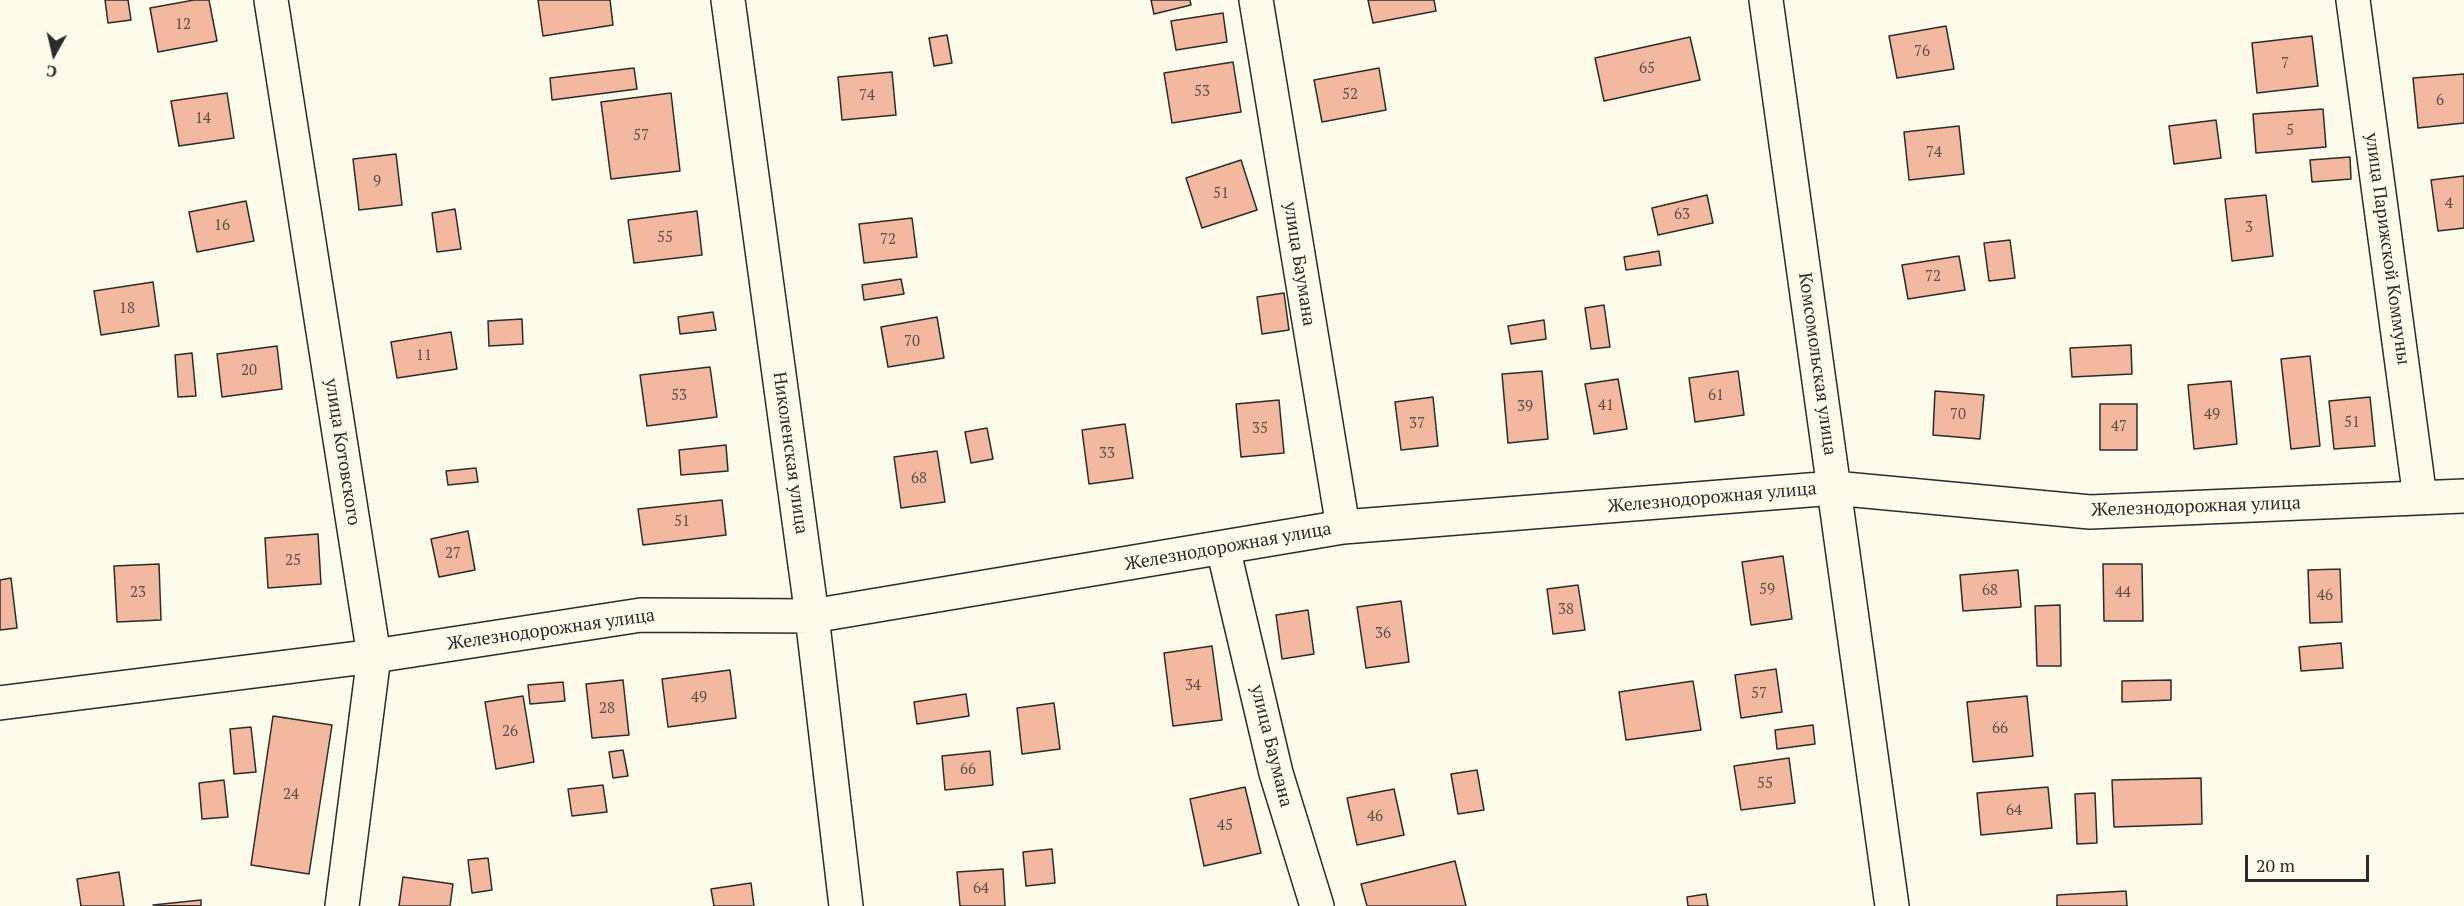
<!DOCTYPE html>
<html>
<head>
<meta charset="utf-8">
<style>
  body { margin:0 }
  #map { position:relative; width:2464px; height:906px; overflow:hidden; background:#fdfbea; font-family:"PT Serif",serif }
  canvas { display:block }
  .north { position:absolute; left:24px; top:24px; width:60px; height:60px; -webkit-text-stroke:4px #fdfbea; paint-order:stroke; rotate:188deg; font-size:16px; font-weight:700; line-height:24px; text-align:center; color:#2b2b2b }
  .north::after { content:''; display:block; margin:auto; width:21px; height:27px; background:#2b2b2b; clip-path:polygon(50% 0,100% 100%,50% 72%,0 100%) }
  .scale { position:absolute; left:2245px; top:855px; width:124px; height:27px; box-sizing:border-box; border:3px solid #2b2b2b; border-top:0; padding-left:8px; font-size:18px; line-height:21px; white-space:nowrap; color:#2b2b2b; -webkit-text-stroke:4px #fdfbea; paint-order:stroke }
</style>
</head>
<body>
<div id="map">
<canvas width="2464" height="906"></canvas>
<div class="north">С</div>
<div class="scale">20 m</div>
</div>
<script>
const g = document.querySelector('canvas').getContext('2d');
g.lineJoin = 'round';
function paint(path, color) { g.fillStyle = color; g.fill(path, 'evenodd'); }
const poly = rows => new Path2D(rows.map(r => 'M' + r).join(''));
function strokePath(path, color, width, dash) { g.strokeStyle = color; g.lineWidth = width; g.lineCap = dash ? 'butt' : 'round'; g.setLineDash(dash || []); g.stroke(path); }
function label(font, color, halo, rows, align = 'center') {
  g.font = font + ' "PT Serif",serif'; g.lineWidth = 4.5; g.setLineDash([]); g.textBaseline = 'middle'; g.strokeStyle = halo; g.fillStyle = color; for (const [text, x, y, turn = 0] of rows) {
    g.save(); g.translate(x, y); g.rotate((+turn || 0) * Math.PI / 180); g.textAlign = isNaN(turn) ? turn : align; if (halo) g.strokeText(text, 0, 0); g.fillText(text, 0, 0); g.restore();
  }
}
const building = poly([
  [105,0,128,0,131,20,108,23,105,0],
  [194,0,209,0,217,41,158,52,150,8,194,0],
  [538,0,610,0,613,25,543,36,538,0],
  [1151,0,1190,0,1191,5,1154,14,1151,0],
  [1368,0,1434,0,1436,11,1373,23,1368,0],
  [1223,13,1227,42,1176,50,1171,21,1223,13],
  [1946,26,1954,69,1897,78,1889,36,1946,26],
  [947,35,952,63,934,66,929,38,947,35],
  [2312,36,2318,86,2257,93,2252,43,2312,36],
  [1690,37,1700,80,1604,101,1595,58,1690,37],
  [1233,62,1241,112,1172,123,1164,73,1233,62],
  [634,68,637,89,552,100,550,78,634,68],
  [1379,68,1386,110,1322,122,1314,80,1379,68],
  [892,72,896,115,842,120,838,77,892,72],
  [2464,74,2464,123,2418,128,2413,78,2464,74],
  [227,93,234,138,179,146,171,101,227,93],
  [671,93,680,171,611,179,601,102,671,93],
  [2323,109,2326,147,2256,153,2253,114,2323,109],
  [2216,120,2221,158,2174,164,2169,126,2216,120],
  [1959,126,1964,174,1909,180,1904,132,1959,126],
  [396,154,402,205,359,210,353,159,396,154],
  [2350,157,2351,179,2312,182,2310,160,2350,157],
  [1241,160,1257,210,1202,228,1186,178,1241,160],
  [2464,176,2464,228,2438,231,2431,180,2464,176],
  [1707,195,1713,223,1658,235,1652,208,1707,195],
  [2266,195,2273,256,2232,261,2225,199,2266,195],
  [246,201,254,241,197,252,189,212,246,201],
  [455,209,461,249,437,252,432,213,455,209],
  [697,211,702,255,634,263,628,220,697,211],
  [912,218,917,257,864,263,859,224,912,218],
  [2010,240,2015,278,1989,281,1984,243,2010,240],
  [1659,251,1661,265,1626,270,1624,257,1659,251],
  [1959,256,1965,290,1908,299,1902,265,1959,256],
  [901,279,904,294,864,300,862,285,901,279],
  [153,282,159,326,101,335,94,291,153,282],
  [1284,293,1289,330,1262,334,1257,297,1284,293],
  [1604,305,1610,347,1591,349,1585,308,1604,305],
  [713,312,716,330,680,334,678,317,713,312],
  [937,317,944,358,888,367,881,327,937,317],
  [522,319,523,344,489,346,488,321,522,319],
  [1544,320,1546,339,1511,344,1508,326,1544,320],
  [451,332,457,369,397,378,391,342,451,332],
  [2131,345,2132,374,2072,377,2070,348,2131,345],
  [277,346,282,389,222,397,217,354,277,346],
  [192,353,196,396,178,397,175,355,192,353],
  [2310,356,2320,446,2291,449,2281,359,2310,356],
  [710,367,717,417,647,426,640,375,710,367],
  [1542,371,1548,439,1508,443,1502,374,1542,371],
  [1738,371,1744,415,1695,422,1689,378,1738,371],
  [1618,379,1627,429,1594,434,1585,384,1618,379],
  [2231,381,2237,444,2194,449,2188,385,2231,381],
  [1935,391,1984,395,1980,439,1933,435,1935,391],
  [1433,397,1438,446,1401,450,1395,402,1433,397],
  [2370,397,2375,446,2334,449,2329,401,2370,397],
  [1279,400,1284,453,1241,457,1236,404,1279,400],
  [2100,404,2137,404,2137,450,2100,450,2100,404],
  [1125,424,1133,478,1089,484,1082,430,1125,424],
  [987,428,993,459,971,463,965,432,987,428],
  [726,445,728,471,681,475,679,450,726,445],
  [937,451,945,502,901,508,894,457,937,451],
  [476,468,478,482,448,485,446,471,476,468],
  [722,500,726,535,643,545,638,509,722,500],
  [468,531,475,570,439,577,431,539,468,531],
  [318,534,321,584,268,588,265,538,318,534],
  [1783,556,1792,619,1751,625,1742,562,1783,556],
  [159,564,161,620,117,622,114,566,159,564],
  [2103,564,2142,564,2143,621,2104,621,2103,564],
  [2340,569,2342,622,2310,623,2308,570,2340,569],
  [2018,570,2021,607,1963,611,1960,575,2018,570],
  [11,578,17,628,0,630,0,580,11,578],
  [1578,585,1585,630,1553,634,1547,589,1578,585],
  [1401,601,1409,662,1366,668,1357,607,1401,601],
  [2060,605,2061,666,2037,666,2035,606,2060,605],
  [1308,610,1314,654,1282,659,1276,615,1308,610],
  [2341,643,2343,668,2301,671,2299,647,2341,643],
  [1212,646,1222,720,1173,726,1164,653,1212,646],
  [1776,669,1782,712,1741,718,1735,675,1776,669],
  [730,670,736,718,668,727,662,679,730,670],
  [623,680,629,735,592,738,586,684,623,680],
  [2171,680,2171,700,2122,702,2122,681,2171,680],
  [1693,681,1701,730,1626,740,1619,692,1693,681],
  [563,682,565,701,530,704,528,685,563,682],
  [966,694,969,716,917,724,914,702,966,694],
  [523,696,534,762,496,769,485,702,523,696],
  [2027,696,2033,756,1973,762,1967,702,2027,696],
  [1054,703,1060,749,1022,754,1017,708,1054,703],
  [273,716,332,725,309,874,251,865,273,716],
  [1813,725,1815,744,1777,749,1775,730,1813,725],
  [251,727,256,772,234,774,230,729,251,727],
  [623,750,628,776,613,778,609,752,623,750],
  [990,751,993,785,945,790,942,756,990,751],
  [1789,758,1795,803,1741,810,1734,766,1789,758],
  [1477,770,1484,810,1458,814,1451,774,1477,770],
  [2201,778,2202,824,2114,827,2112,780,2201,778],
  [224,780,228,817,202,819,199,783,224,780],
  [603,785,607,812,572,816,568,789,603,785],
  [1245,787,1261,853,1204,866,1190,799,1245,787],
  [2048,787,2052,828,1981,835,1977,793,2048,787],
  [1394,789,1404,835,1357,845,1347,798,1394,789],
  [2095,793,2097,843,2077,844,2075,794,2095,793],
  [1052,849,1055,883,1026,886,1023,852,1052,849],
  [488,858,492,890,472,893,468,860,488,858],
  [1455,861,1466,906,1367,906,1361,884,1455,861],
  [1003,869,1005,906,960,906,957,872,1003,869],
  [119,872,124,906,81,906,77,879,119,872],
  [403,877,453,884,450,906,399,906,403,877],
  [751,883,754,906,714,906,711,889,751,883],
  [2126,891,2127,906,2057,906,2057,895,2126,891],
  [1706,894,1708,906,1688,906,1687,897,1706,894],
  [201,900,201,906,153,905,201,900]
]);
paint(building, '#f2b8a0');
strokePath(building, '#2b2b2b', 1.5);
const minor = poly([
  [271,0,374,656,342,906],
  [728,0,812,616,846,906],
  [1256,0,1343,527],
  [1766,0,1892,906],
  [2353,0,2420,498],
  [1223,548,1276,773,1317,906],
  [0,703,374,656,641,615,812,616,1343,527,1834,488,2090,512,2464,496]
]);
strokePath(minor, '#2b2b2b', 36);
strokePath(minor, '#fdfbea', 33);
label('15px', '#5d4e48', null, [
  ["12",183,25],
  ["76",1922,52],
  ["7",2285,64],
  ["65",1647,69],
  ["53",1202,92],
  ["52",1350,95],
  ["74",867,96],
  ["6",2440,101],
  ["14",203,119],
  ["5",2290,131],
  ["57",641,136],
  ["74",1934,153],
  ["9",377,182],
  ["51",1221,194],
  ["4",2449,204],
  ["63",1682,215],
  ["16",222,226],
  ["3",2249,228],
  ["55",665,238],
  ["72",888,240],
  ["72",1933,277],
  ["18",127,309],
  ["70",912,342],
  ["11",424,356],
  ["20",249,371],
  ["53",679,396],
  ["61",1716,396],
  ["41",1606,406],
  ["39",1525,407],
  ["70",1958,415],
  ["49",2212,415],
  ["51",2352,423],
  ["37",1417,424],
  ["47",2119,427],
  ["35",1260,429],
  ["33",1107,454],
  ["68",919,479],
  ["51",682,522],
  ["27",453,554],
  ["25",293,561],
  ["59",1767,590],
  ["68",1990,591],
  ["23",138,593],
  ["44",2123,593],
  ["46",2325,596],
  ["38",1566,610],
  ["36",1383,634],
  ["34",1193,686],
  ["57",1759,694],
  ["49",699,698],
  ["28",607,709],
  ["66",2000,729],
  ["26",510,732],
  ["66",968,770],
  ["55",1765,784],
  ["24",291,795],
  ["64",2014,811],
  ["46",1375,817],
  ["45",1225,826],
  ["64",981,889]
]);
label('18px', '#2b2b2b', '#fdfbea', [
  ["улица Парижской Коммуны",2387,249,82],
  ["улица Баумана",1299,264,81],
  ["Комсомольская улица",1817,364,82],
  ["улица Котовского",342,452,81],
  ["Николенская улица",790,453,82],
  ["Железнодорожная улица",1712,498,-5],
  ["Железнодорожная улица",2196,507,-2],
  ["Железнодорожная улица",1228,547,-10],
  ["Железнодорожная улица",551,630,-8],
  ["улица Баумана",1271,746,76]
]);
</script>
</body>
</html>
